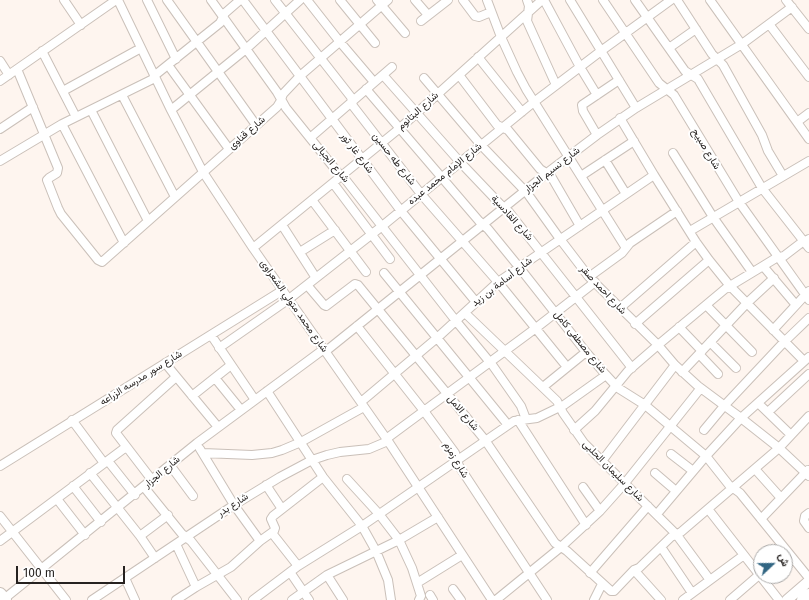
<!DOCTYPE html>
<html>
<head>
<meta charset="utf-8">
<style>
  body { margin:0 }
  #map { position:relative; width:809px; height:600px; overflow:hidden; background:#fef5ef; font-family:"Fira Sans",Vazirmatn,sans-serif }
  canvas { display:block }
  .north { position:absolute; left:753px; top:544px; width:40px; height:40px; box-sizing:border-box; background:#fff; border:1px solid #a8a7a6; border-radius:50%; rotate:68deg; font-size:11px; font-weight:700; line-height:16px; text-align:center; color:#262220 }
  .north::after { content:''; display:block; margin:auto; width:14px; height:18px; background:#326683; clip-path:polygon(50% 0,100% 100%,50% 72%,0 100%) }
  .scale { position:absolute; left:16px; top:566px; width:109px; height:18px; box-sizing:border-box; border:2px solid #262220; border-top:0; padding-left:5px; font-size:12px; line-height:14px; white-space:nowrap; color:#262220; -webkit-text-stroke:3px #fff; paint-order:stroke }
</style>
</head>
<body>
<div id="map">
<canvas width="809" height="600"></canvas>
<div class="north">ش</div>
<div class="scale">100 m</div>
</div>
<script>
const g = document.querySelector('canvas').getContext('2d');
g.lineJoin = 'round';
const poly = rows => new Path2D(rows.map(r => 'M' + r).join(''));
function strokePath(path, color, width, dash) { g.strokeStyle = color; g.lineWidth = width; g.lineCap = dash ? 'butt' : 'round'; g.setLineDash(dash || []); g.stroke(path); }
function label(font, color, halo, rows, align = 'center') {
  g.font = font + ' "Fira Sans",Vazirmatn,sans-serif'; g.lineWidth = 4; g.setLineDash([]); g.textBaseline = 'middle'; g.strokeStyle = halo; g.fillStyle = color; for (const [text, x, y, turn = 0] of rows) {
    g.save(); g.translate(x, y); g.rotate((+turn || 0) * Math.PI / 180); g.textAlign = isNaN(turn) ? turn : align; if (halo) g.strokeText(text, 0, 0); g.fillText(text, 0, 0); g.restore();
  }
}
const minor = poly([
  [64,0,81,25],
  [118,0,171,110,203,172,253,248,388,441,492,600],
  [147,0,176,59],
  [167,0,256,125],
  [211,0,277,92,286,108,339,174,345,179,456,321,493,366,521,406,526,419],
  [243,0,401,211,476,302],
  [275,0,351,97,353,106,421,194,498,282,567,367],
  [307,0,340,42,374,82],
  [340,0,375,43],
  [377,0,405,33],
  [415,0,428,15],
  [463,0,475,16,479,17,491,12],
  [487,0,501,37,517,72,526,89,626,248],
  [527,0,529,6,527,21,556,85],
  [544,0,580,67,597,95],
  [570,0,636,108],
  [603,0,659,83,674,95,739,202,809,300],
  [635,0,685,71,698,79,762,188,809,248],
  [677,0,712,54,723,65,762,135,768,151,783,176],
  [710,0,809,139],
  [786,0,809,29],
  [421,21,448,0],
  [769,24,809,77],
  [669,48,696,29],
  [42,51,76,117],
  [478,57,522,112],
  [0,61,9,75],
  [168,65,229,149],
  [17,69,58,168,57,173,49,178,47,180,58,208,61,214,98,260,102,262,277,107,280,102,283,94,300,76,388,0],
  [383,75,460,162,500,204,509,212,632,368],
  [459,75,497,125,508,130,540,169,551,176,580,226],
  [154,76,220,23,225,13,240,0],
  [424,78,481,145,527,193,560,239,589,277,658,345,675,365,698,386,741,418,779,448,809,476],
  [0,81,116,0],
  [366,89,479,221,488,229,519,267,586,352,606,375,618,388,645,405,706,456,729,485,740,493,809,578],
  [63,91,141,48],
  [122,95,175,197],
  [91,110,148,221],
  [171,110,246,49,300,0],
  [620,118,654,175,696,242,709,260,730,286,804,361],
  [797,122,809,113],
  [62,124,124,243],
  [0,129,33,107],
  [597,135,583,111,582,105,619,80],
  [310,138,392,67],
  [673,153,713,217,752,272],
  [605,160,626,194],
  [0,161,62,124,155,78],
  [581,176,634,141],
  [333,183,390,259],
  [312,200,366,272],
  [282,225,316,278],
  [690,231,809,161],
  [253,248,400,128,542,0],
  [300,252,335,230],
  [763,266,796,305],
  [384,273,508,425],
  [589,277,622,253,630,243,677,211],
  [307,285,324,305,326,306,355,284,358,285,485,440,555,543,567,551,611,591,614,591,634,570,639,568,671,537,681,532,779,448,809,416],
  [706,305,752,352],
  [620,308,696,242],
  [465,313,557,401,563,413,584,443,676,534,710,580],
  [635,324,709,260],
  [357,326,424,411,455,453,459,466,547,600],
  [679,327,702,351],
  [773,330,809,291],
  [211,335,255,400],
  [710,342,736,368],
  [219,348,289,299,381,227,534,102,601,51,671,0],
  [326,351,547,173,597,135,636,108,742,44,792,7],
  [699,354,718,374],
  [165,363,218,427],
  [682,372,747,303,774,278],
  [215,378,241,410],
  [543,387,586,352],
  [267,391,323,477,362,526,376,551,388,580,391,600],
  [192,396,231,365],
  [361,402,437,338,498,282,654,175],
  [758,403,791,435],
  [768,412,809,374],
  [72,420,104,463],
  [518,420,586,525],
  [574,430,595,411,628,371,658,345,725,289,763,266,776,258,784,256,801,243,809,239],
  [704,430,724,406,784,342,809,318],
  [386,439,536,328,595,282],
  [200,449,234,505,260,541],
  [203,453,252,455,272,453,282,450,301,442,364,407],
  [671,454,693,471],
  [108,461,135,495],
  [602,461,675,365],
  [170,465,193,496],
  [0,466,283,290],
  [755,469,781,498],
  [90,473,140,536,155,558],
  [655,473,676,491],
  [347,479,379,514,399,540,412,568,421,596,419,600],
  [152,480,116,433,117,430,176,377],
  [266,485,282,509],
  [73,486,101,522],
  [144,487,182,534,191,541,237,600],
  [583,487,600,511],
  [57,499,85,535],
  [708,509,779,600],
  [809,513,805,516,804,521,809,528],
  [657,514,706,456,741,418,809,357],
  [0,516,66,600],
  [761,519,808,470],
  [272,533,298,566],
  [140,536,168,515],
  [0,541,126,447],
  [176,544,196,587],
  [661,547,692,593],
  [634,570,661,600],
  [290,572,309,600],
  [590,573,648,506],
  [327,575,343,600],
  [125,578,135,600],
  [417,583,462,555],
  [453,589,461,600],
  [430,595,433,600],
  [4,599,197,443,324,349],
  [92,600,234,505,280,477,312,460,327,455,340,452,369,449,388,441],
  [176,600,196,587,231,567,260,541,274,531,275,528,271,519,273,516,323,477],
  [253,600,298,566,362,526,514,421,537,418,564,405,606,375],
  [292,600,327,575,399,540,438,517],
  [496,600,561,547,600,511,625,483,700,389],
  [594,600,602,584],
  [683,600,744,555],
  [730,600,759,575]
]);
const major = poly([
  [787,600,809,581],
  [802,600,809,594]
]);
const highway = poly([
  [0,594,5,600]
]);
strokePath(minor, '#cac0b9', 10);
strokePath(major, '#cac0b9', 12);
strokePath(highway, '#cac0b9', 14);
strokePath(minor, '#fff', 8);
strokePath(major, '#fff', 10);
strokePath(highway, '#fff', 12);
label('10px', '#262220', '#fff', [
  ["شارع البتانوم",418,111,-42],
  ["شارع قناوى",247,133,-41],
  ["شارع صبيح",706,149,59],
  ["شارع غار ثور",357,153,53],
  ["شارع طه حسين",394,159,52],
  ["شارع الجبالى",331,162,50],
  ["شارع نسيم الجزار",552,170,-38],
  ["شارع الإمام محمد عبده",445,174,-39],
  ["شارع القادسية",512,218,48],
  ["شارع أسامة بن زيد",502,282,-38],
  ["شارع احمد صقر",603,290,47],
  ["شارع محمد متولي الشعراوى",294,306,55],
  ["شارع مصطفى كامل",580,342,51],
  ["شارع سور مدرسه الزراعه",141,378,-32],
  ["شارع الامل",463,413,50],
  ["شارع زمزم",456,460,60],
  ["شارع سليمان الحلبى",613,471,45],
  ["شارع الجزار",162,472,-40],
  ["شارع بدر",233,505,-33]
]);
</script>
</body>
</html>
